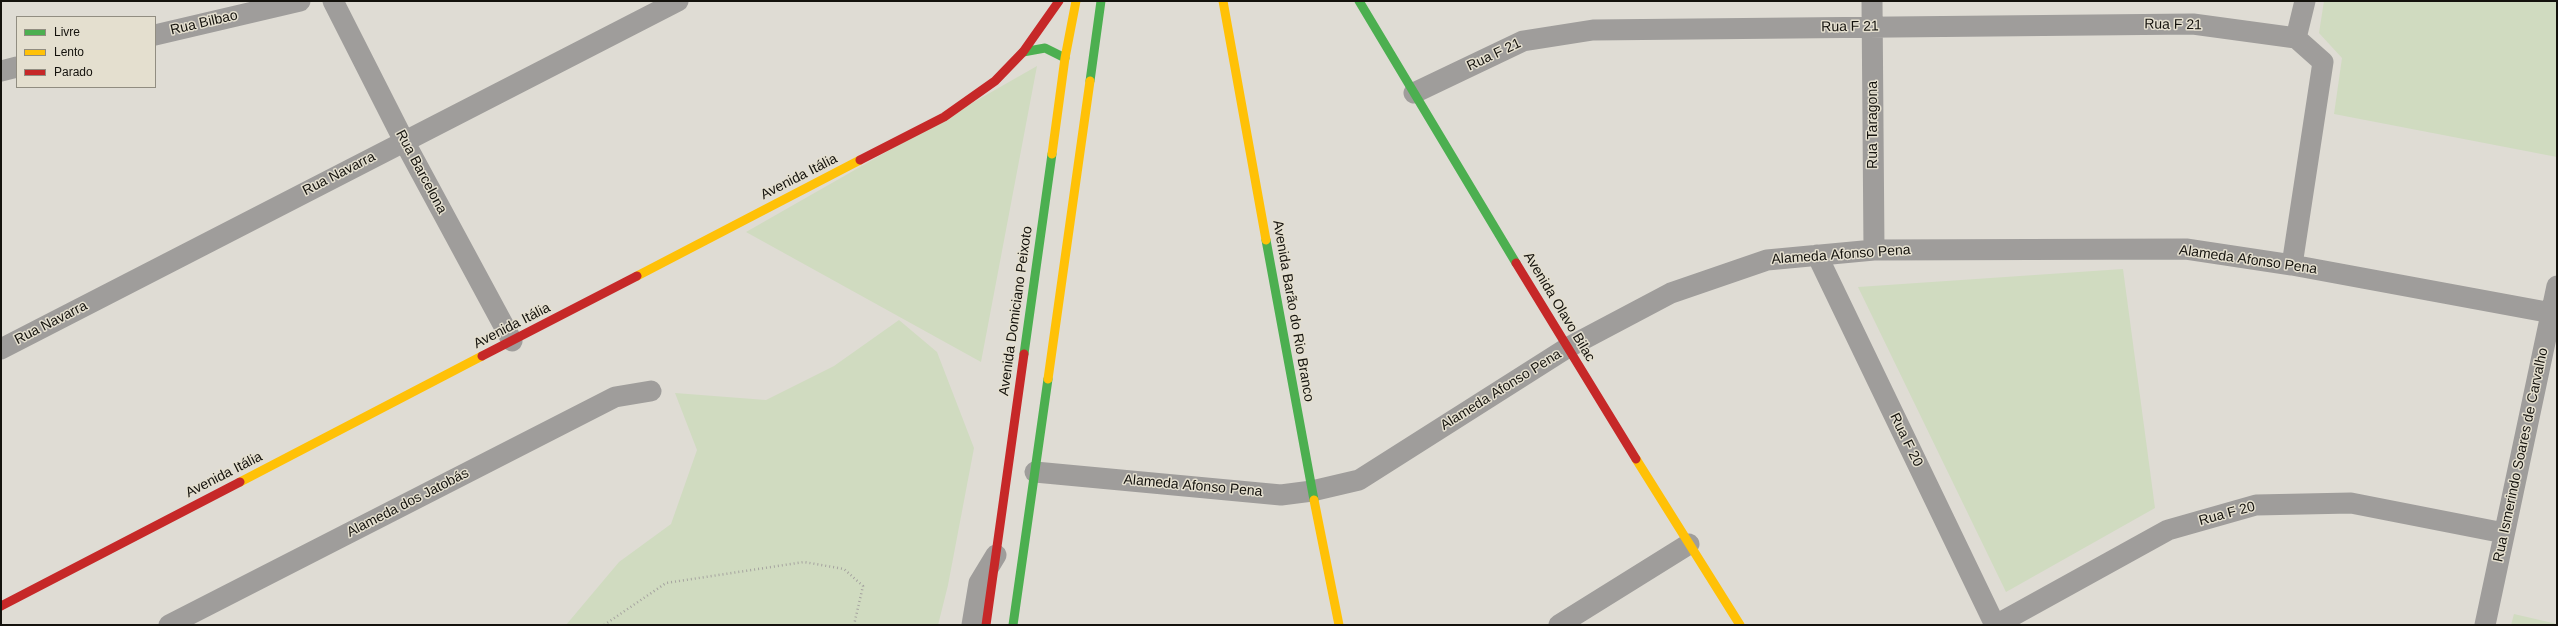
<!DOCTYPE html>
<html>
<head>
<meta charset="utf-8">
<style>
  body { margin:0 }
  #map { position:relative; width:2558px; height:626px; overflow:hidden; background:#dfdcd4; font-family:Arial,sans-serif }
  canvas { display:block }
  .frame { position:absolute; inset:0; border:2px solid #14120d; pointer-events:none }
  .legend { position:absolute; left:16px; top:16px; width:140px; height:72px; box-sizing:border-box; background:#e4dfcf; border:1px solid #918d81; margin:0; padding:5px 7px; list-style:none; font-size:12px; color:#14120d }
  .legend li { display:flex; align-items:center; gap:8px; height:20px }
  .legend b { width:20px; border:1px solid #918d81 }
</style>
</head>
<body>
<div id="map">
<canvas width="2558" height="626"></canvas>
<div class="frame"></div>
<ul class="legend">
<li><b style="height:5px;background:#4caf50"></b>Livre</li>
<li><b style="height:5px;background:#ffc107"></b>Lento</li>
<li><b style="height:5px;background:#c62828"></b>Parado</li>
</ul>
</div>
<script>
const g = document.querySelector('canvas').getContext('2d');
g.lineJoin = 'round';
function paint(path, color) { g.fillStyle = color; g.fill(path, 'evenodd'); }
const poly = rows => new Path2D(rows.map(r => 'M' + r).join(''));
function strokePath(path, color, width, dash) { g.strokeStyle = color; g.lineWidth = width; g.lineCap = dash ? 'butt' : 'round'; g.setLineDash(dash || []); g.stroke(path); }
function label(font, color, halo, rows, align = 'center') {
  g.font = font + ' Arial,sans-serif'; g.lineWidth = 3; g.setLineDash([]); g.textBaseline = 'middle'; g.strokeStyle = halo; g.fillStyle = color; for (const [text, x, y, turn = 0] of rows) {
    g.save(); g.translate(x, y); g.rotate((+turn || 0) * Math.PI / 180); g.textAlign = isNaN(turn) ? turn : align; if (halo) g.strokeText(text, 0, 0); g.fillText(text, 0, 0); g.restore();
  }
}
paint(poly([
  [2324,1,2557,1,2557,157,2334,114,2342,58,2319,33],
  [1037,66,981,362,746,232],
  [2123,269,2155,508,2006,592,1858,287],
  [899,320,937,352,974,448,948,585,938,625,566,625,619,562,671,524,697,450,675,393,766,400,834,366],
  [2514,614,2557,624,2557,625,2511,625]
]), '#d0dbc0');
strokePath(poly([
  [604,625,666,583,804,562,844,569,863,586,854,625]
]), '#a5a39f', 2.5, [1, 3]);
strokePath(poly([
  [333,1,404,141,512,341],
  [1872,1,1874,250],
  [155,35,300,1],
  [2296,38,2305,1],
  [1,71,17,67],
  [1414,93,1523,41,1593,30,2193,24,2296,38,2323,62,2292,265],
  [1817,255,1995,625],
  [1,349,678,1],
  [1035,472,1281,495,1312,491,1359,480,1567,348,1671,293,1767,260,1874,250,2186,249,2292,265,2557,314],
  [169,625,615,397,651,391],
  [972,625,979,583,996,555],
  [1559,625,1689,544],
  [1996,625,2168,530,2256,505,2351,503,2504,533],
  [2485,625,2557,286]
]), '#9f9d9b', 21);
strokePath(poly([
  [1359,1,1516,263],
  [1023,52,1045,48,1065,58],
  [1090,81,1101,1],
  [1266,240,1314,500],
  [1024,354,1052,154],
  [1013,625,1048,379]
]), '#4caf50', 9);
strokePath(poly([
  [1223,1,1266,240],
  [1052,154,1065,58,1076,1],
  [637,276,860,160],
  [1048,379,1090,81],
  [1636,459,1740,625],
  [240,482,482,356],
  [1314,500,1339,625]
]), '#ffc107', 9);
strokePath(poly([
  [860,160,944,117,995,81,1023,52,1059,1],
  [1516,263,1636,459],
  [482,356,637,276],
  [1,606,240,482],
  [986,625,1024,354]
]), '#c62828', 9);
label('14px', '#14120d', '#e4dfcf', [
  ["Rua Bilbao",204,23,-13],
  ["Rua F 21",2173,25,1],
  ["Rua F 21",1850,27,-1],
  ["Rua F 21",1494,55,-25],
  ["Rua Taragona",1873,125,-90],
  ["Rua Barcelona",421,172,62],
  ["Rua Navarra",339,174,-27],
  ["Avenida Itália",799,177,-27],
  ["Alameda Afonso Pena",1841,255,-4],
  ["Alameda Afonso Pena",2248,260,8],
  ["Avenida Olavo Bilac",1559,307,59],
  ["Avenida Domiciano Peixoto",1016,311,-82],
  ["Avenida Barão do Rio Branco",1293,311,80],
  ["Rua Navarra",51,323,-27],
  ["Avenida Itália",512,326,-27],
  ["Alameda Afonso Pena",1501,390,-32],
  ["Rua F 20",1906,440,64],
  ["Rua Ismerindo Soares de Carvalho",2521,455,-78],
  ["Avenida Itália",224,475,-27],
  ["Alameda Afonso Pena",1193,486,5],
  ["Alameda dos Jatobás",408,503,-27],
  ["Rua F 20",2227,514,-15]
]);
</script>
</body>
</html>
